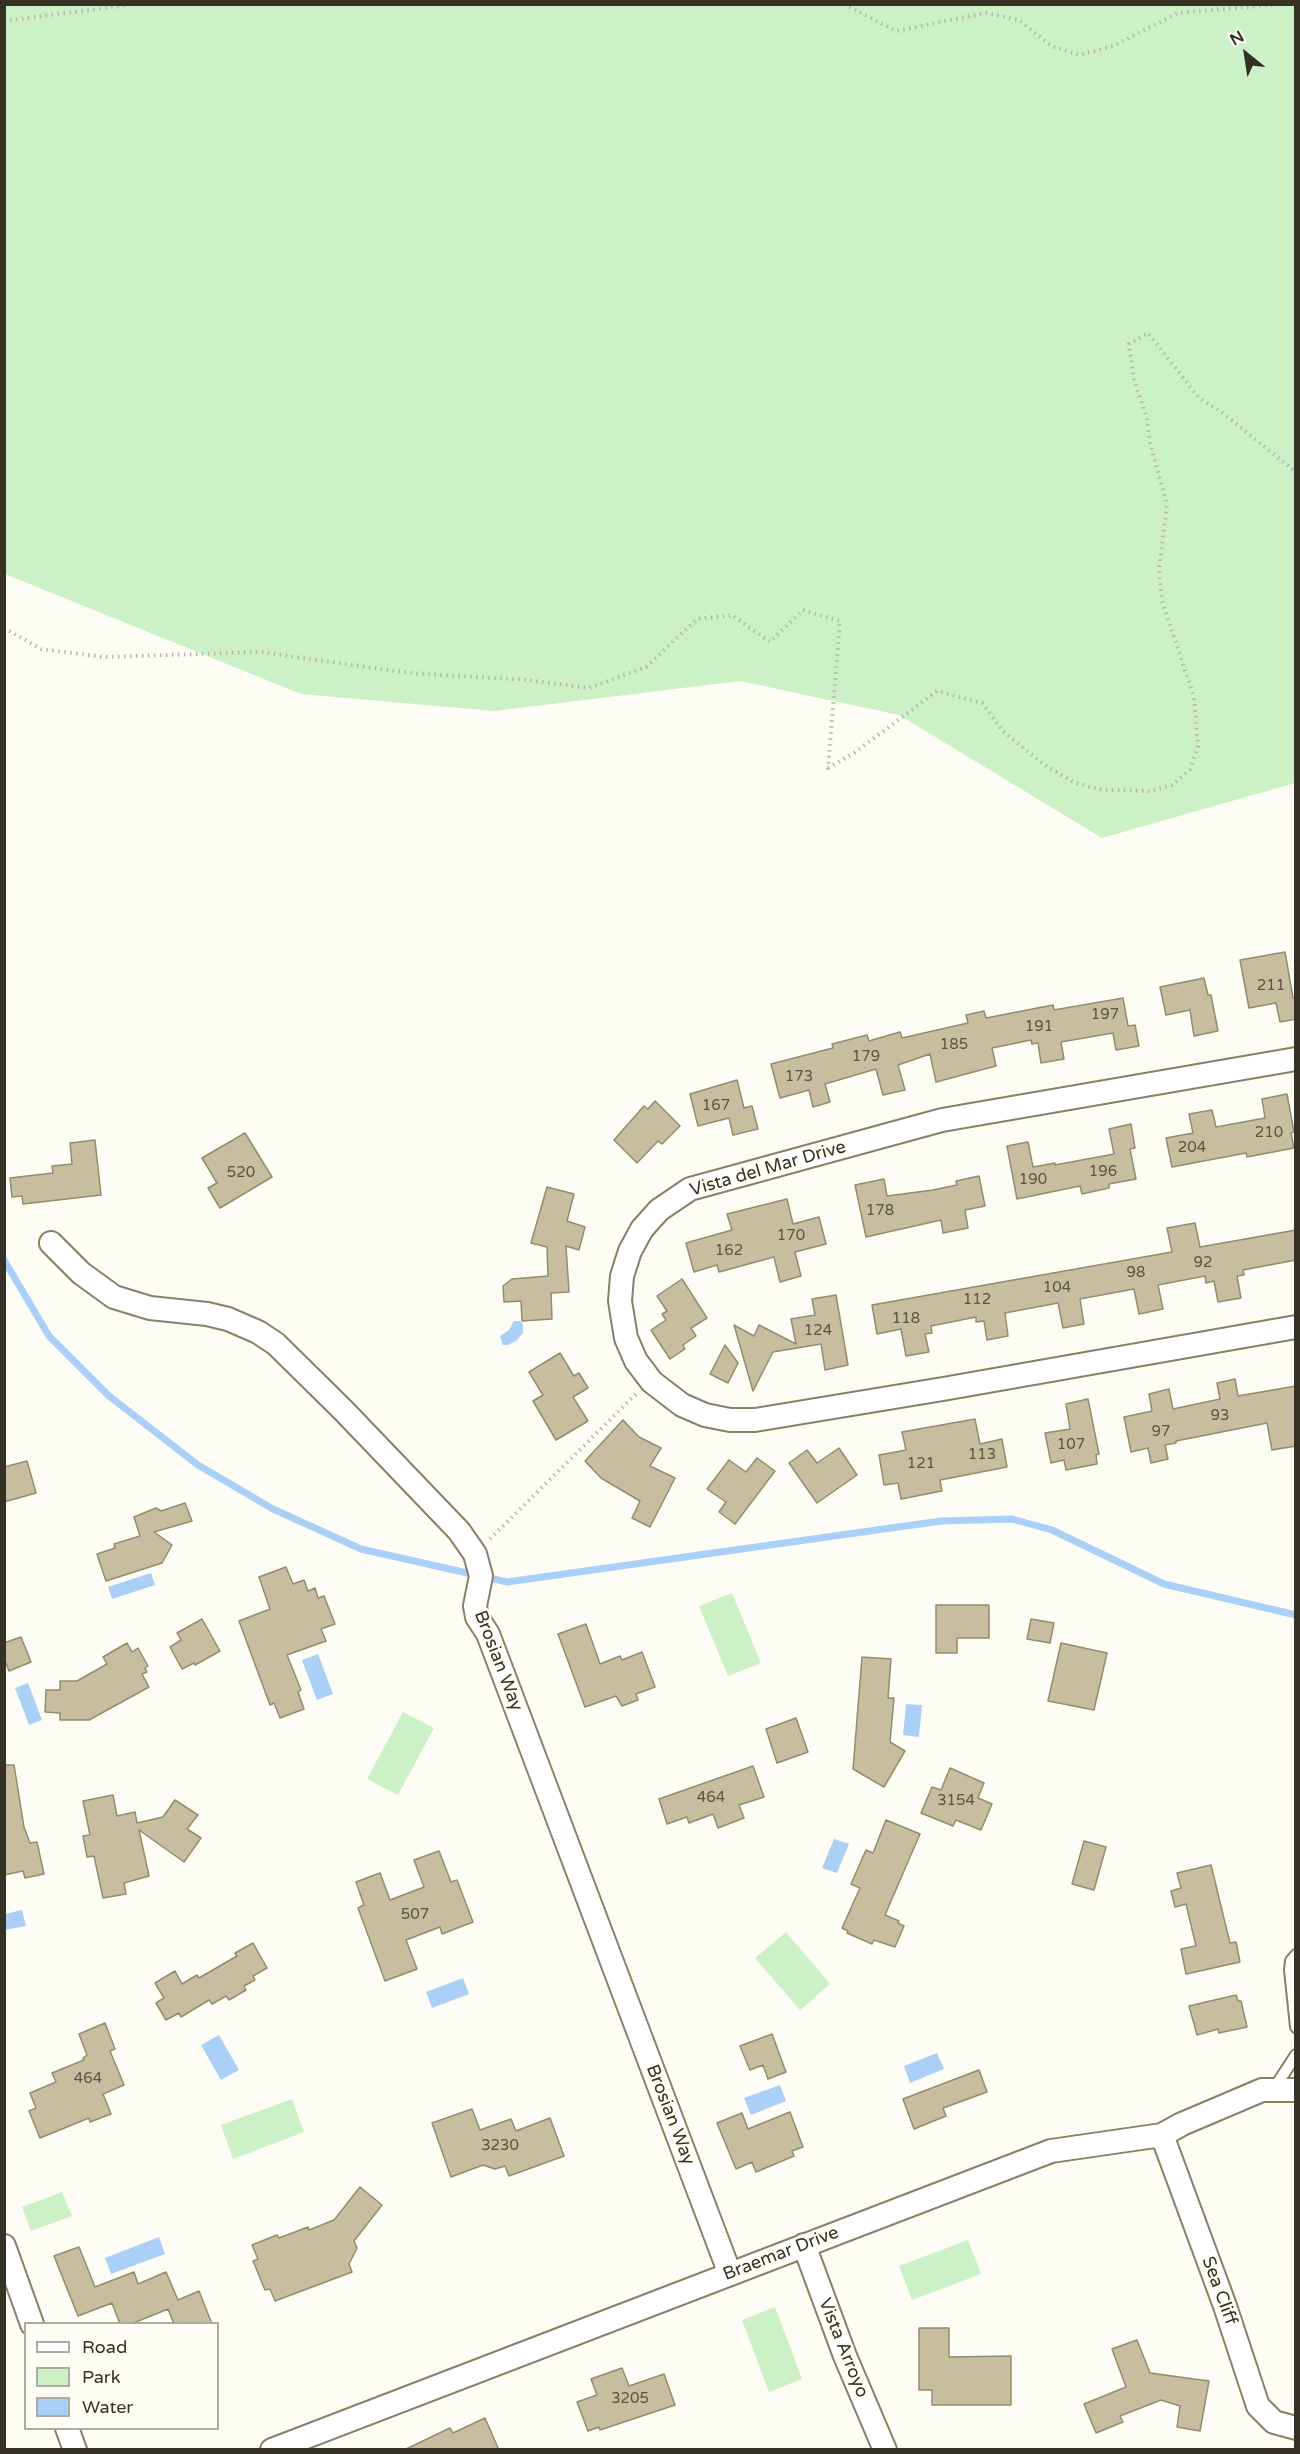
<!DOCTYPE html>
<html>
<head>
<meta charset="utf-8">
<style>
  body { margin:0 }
  #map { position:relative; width:1300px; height:2454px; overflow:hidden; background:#fdfcf5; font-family:"Varela Round",sans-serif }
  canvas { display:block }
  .frame { position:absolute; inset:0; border:6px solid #353125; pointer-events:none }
  .legend { position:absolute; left:24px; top:2322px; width:195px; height:108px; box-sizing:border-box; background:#fdfcf5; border:2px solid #adaba2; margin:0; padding:8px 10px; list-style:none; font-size:18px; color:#353125 }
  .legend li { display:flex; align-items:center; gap:12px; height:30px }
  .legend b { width:30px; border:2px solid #adaba2 }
  .north { position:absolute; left:1216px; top:24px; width:60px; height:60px; -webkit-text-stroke:4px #fdfcf5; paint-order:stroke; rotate:330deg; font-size:16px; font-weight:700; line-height:24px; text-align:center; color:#353125 }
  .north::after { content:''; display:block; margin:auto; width:21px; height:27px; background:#353125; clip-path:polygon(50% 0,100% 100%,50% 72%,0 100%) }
</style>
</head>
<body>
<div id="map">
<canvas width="1300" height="2454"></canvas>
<div class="frame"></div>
<ul class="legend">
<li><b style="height:8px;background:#fff"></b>Road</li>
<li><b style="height:16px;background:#ccf1c7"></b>Park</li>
<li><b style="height:16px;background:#abd0f7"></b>Water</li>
</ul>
<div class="north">N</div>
</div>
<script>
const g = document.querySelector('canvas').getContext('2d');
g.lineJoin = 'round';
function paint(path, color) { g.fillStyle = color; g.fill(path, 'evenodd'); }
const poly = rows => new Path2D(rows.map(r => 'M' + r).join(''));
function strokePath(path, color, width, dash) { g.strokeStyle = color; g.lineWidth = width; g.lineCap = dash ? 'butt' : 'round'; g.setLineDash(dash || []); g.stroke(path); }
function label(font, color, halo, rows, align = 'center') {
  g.font = font + ' "Varela Round",sans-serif'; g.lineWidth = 5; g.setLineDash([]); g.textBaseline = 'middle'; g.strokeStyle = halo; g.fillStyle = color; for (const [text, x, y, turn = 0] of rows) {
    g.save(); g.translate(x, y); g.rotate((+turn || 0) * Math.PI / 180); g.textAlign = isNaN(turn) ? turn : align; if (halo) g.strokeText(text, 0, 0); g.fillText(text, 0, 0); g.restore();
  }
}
paint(poly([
  [5,4,1295,5,1295,783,1102,838,899,715,740,681,494,711,301,694,5,574],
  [732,1593,761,1663,728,1676,699,1606],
  [403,1712,434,1728,398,1795,367,1779],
  [786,1932,830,1984,800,2010,755,1958],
  [292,2099,304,2132,233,2159,221,2125],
  [62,2192,72,2216,31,2231,22,2207],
  [968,2240,981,2274,912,2300,899,2266],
  [775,2307,802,2379,769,2392,742,2320]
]), '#ccf1c7');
paint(poly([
  [514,1321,520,1321,523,1324,523,1333,516,1341,508,1345,503,1345,500,1336,509,1330],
  [151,1573,155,1585,112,1599,108,1587],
  [318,1654,333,1694,317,1700,302,1660],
  [28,1683,42,1720,29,1725,15,1688],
  [906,1704,922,1705,919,1737,903,1735],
  [834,1839,849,1844,837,1873,822,1868],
  [22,1910,26,1926,5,1930,5,1914],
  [463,1978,469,1994,432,2008,426,1992],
  [219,2035,239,2070,221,2080,201,2045],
  [937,2053,944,2069,910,2083,904,2066],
  [780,2085,786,2101,751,2115,744,2098],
  [159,2237,165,2254,111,2274,105,2258]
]), '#abd0f7');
strokePath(poly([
  [4,1260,49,1336,109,1396,198,1465,273,1509,361,1549,507,1582,941,1521,1012,1519,1052,1530,1164,1584,1296,1615]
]), '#abd0f7', 7);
const building = poly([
  [1285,952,1293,998,1296,998,1296,1019,1280,1022,1276,1003,1249,1008,1240,960,1285,952],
  [1204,978,1208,995,1211,995,1218,1031,1194,1036,1190,1010,1166,1015,1160,987,1204,978],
  [1123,998,1128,1026,1135,1025,1139,1046,1116,1050,1113,1033,1061,1042,1064,1059,1041,1063,1038,1043,1032,1044,1031,1040,992,1048,996,1066,936,1082,930,1054,898,1065,905,1090,883,1095,876,1069,825,1084,830,1102,813,1107,809,1090,780,1098,771,1064,833,1048,832,1044,867,1035,869,1041,900,1032,902,1038,968,1023,966,1015,984,1011,986,1018,1053,1005,1054,1010,1123,998],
  [737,1080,744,1108,752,1106,758,1129,733,1135,729,1118,698,1126,690,1094,737,1080],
  [1287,1094,1294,1132,1291,1133,1294,1148,1247,1157,1246,1153,1172,1167,1166,1138,1193,1133,1189,1114,1212,1110,1216,1127,1265,1118,1262,1099,1287,1094],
  [655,1101,680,1126,662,1144,658,1141,637,1163,614,1140,644,1106,648,1109,655,1101],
  [1131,1124,1135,1148,1130,1149,1136,1179,1109,1184,1109,1188,1082,1194,1080,1186,1017,1199,1007,1146,1028,1142,1033,1167,1055,1163,1055,1165,1114,1154,1109,1129,1131,1124],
  [245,1133,272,1177,220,1208,208,1188,217,1183,202,1158,245,1133],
  [95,1140,101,1195,23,1204,22,1196,12,1197,10,1178,53,1173,52,1166,72,1164,70,1143,95,1140],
  [979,1176,985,1206,965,1210,968,1228,943,1233,941,1220,866,1237,855,1185,884,1179,887,1196,933,1190,957,1185,956,1181,979,1176],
  [547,1187,574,1194,567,1221,585,1227,579,1250,566,1246,569,1292,551,1293,552,1319,522,1321,521,1301,504,1302,503,1286,512,1279,548,1276,547,1247,531,1243,547,1187],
  [787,1199,793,1224,819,1217,826,1244,795,1252,801,1276,780,1282,774,1257,719,1272,717,1265,694,1272,686,1243,732,1230,727,1214,787,1199],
  [1195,1223,1200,1247,1296,1230,1296,1260,1243,1270,1244,1275,1237,1276,1241,1298,1218,1302,1214,1281,1206,1283,1205,1276,1158,1285,1163,1309,1139,1314,1134,1289,1080,1299,1084,1324,1063,1328,1058,1303,1005,1313,1008,1336,987,1340,984,1321,976,1322,976,1317,931,1326,932,1333,925,1334,929,1352,906,1356,901,1329,877,1334,872,1305,1172,1252,1167,1228,1195,1223],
  [682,1279,707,1318,691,1328,696,1336,683,1345,685,1349,670,1359,651,1330,666,1320,662,1314,667,1311,657,1296,682,1279],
  [836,1295,848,1365,825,1370,821,1344,773,1352,753,1391,734,1325,754,1336,759,1325,796,1344,791,1319,815,1315,812,1299,836,1295],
  [725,1345,738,1363,728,1383,710,1374,725,1345],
  [560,1353,574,1376,579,1373,588,1388,573,1397,588,1421,556,1440,533,1401,543,1395,529,1372,560,1353],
  [1235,1379,1238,1396,1296,1386,1296,1446,1272,1450,1267,1423,1176,1441,1176,1443,1165,1445,1168,1459,1151,1463,1148,1448,1131,1452,1124,1417,1152,1411,1149,1394,1169,1389,1173,1409,1220,1399,1217,1383,1235,1379],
  [1088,1399,1099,1454,1096,1455,1097,1464,1066,1470,1064,1460,1051,1463,1045,1433,1070,1429,1066,1404,1088,1399],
  [975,1419,980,1444,1002,1439,1007,1467,940,1480,942,1491,901,1499,898,1483,884,1485,879,1455,906,1450,902,1432,975,1419],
  [623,1420,639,1437,661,1448,650,1466,675,1478,650,1527,632,1518,640,1501,601,1478,585,1461,623,1420],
  [839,1448,857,1475,817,1503,789,1463,807,1450,817,1463,839,1448],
  [757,1458,775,1471,735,1524,719,1512,726,1502,707,1489,729,1460,746,1472,757,1458],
  [27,1461,36,1493,4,1502,4,1467,27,1461],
  [185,1503,192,1521,154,1532,172,1545,162,1563,106,1581,97,1554,115,1548,114,1544,140,1536,134,1517,156,1508,161,1511,185,1503],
  [286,1567,293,1584,304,1580,308,1591,315,1588,318,1598,324,1596,335,1624,321,1629,326,1641,287,1655,301,1690,298,1692,304,1709,280,1718,274,1703,270,1705,239,1621,270,1609,259,1577,286,1567],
  [936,1605,989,1605,989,1638,957,1638,957,1653,936,1653,936,1605],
  [202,1619,220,1651,195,1665,194,1663,182,1669,170,1647,181,1640,177,1633,202,1619],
  [1031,1619,1054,1623,1050,1643,1027,1639,1031,1619],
  [586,1624,600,1664,620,1656,622,1660,642,1652,655,1687,636,1694,638,1700,622,1706,616,1696,585,1707,558,1634,586,1624],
  [21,1637,31,1662,9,1671,4,1658,4,1643,21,1637],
  [127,1643,132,1652,138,1648,148,1666,145,1668,147,1672,142,1674,149,1687,89,1720,60,1720,60,1713,45,1712,46,1690,60,1690,60,1681,77,1681,107,1664,103,1657,127,1643],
  [1061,1643,1107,1653,1094,1710,1048,1701,1061,1643],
  [862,1657,891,1659,888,1698,894,1698,890,1742,905,1751,884,1787,853,1769,862,1657],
  [796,1718,808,1752,777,1763,766,1729,796,1718],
  [4,1765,14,1765,24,1827,30,1843,37,1842,44,1874,25,1878,23,1871,4,1875,4,1765],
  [753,1766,764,1797,739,1805,744,1818,718,1828,713,1814,689,1823,687,1817,667,1824,659,1799,753,1766],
  [950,1768,984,1783,978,1798,992,1804,981,1830,956,1820,953,1826,921,1813,932,1787,941,1790,950,1768],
  [113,1795,117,1816,135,1812,137,1823,163,1817,175,1800,198,1815,187,1829,201,1838,184,1862,139,1830,149,1876,124,1883,126,1894,103,1898,94,1856,87,1857,83,1836,90,1835,83,1801,113,1795],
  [886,1820,920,1834,885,1915,899,1921,898,1923,904,1926,895,1947,874,1940,872,1944,847,1933,848,1931,842,1928,860,1888,851,1884,866,1850,873,1853,886,1820],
  [1084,1841,1106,1847,1094,1890,1072,1884,1084,1841],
  [439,1851,451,1882,457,1880,473,1922,442,1934,440,1927,406,1940,417,1969,385,1981,358,1908,364,1905,356,1882,380,1873,390,1900,424,1887,414,1860,439,1851],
  [1211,1865,1230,1943,1236,1942,1240,1962,1186,1974,1181,1949,1196,1946,1186,1904,1175,1907,1171,1891,1181,1888,1177,1873,1211,1865],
  [253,1943,267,1968,253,1976,255,1980,244,1986,246,1990,229,2000,226,1996,212,2004,209,2000,181,2017,179,2013,166,2020,156,2003,164,1998,155,1983,175,1971,182,1984,197,1975,199,1978,237,1956,235,1953,253,1943],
  [1236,1995,1238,2001,1241,2001,1247,2027,1219,2033,1218,2029,1197,2035,1189,2006,1236,1995],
  [105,2023,115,2049,110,2051,124,2085,103,2094,111,2114,90,2122,89,2118,40,2138,29,2111,36,2108,30,2093,56,2082,52,2073,84,2060,83,2058,87,2055,79,2034,105,2023],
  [772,2034,786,2072,768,2079,763,2065,750,2070,740,2046,772,2034],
  [979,2070,987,2092,943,2108,946,2116,914,2129,903,2099,979,2070],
  [472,2109,480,2130,511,2119,516,2131,550,2118,564,2156,509,2176,505,2166,495,2169,483,2165,451,2177,432,2123,472,2109],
  [790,2112,803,2147,792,2151,794,2156,756,2172,752,2162,736,2169,717,2123,742,2113,748,2129,790,2112],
  [360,2187,382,2205,354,2241,357,2248,349,2264,352,2272,275,2301,270,2289,265,2290,253,2261,258,2259,252,2245,277,2235,279,2238,308,2227,309,2230,334,2220,360,2187],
  [79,2247,95,2287,134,2272,138,2284,166,2272,178,2300,199,2291,212,2324,174,2324,168,2309,131,2324,120,2324,112,2303,78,2316,54,2256,79,2247],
  [919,2328,949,2328,949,2357,1011,2356,1011,2405,932,2405,932,2390,919,2390,919,2328],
  [1137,2340,1150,2373,1209,2381,1200,2431,1177,2427,1180,2406,1161,2400,1120,2416,1123,2422,1096,2433,1084,2404,1126,2387,1112,2349,1137,2340],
  [622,2368,629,2386,664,2374,675,2405,600,2430,599,2427,588,2431,577,2402,597,2395,591,2379,622,2368],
  [485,2418,499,2450,404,2450,450,2428,453,2433,485,2418]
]);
paint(building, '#c6be9e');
strokePath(building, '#948c6e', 1.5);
const lane = poly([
  [1296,1955,1291,1961,1290,1970,1296,2027],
  [1273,2090,1296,2055]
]);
const street = poly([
  [1296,1059,942,1120,690,1189,659,1210,642,1229,630,1251,622,1276,620,1301,626,1338,636,1361,652,1382,682,1405,705,1415,730,1420,755,1420,943,1389,1296,1327],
  [51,1243,81,1273,114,1297,150,1308,207,1314,228,1319,258,1332,276,1344,344,1411,459,1531,475,1554,481,1576,475,1606,477,1617,488,1634,730,2274],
  [1162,2135,1225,2306,1258,2406,1274,2422,1296,2428],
  [804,2245,845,2356,885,2450],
  [4,2246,32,2324],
  [67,2428,75,2450],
  [272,2450,1051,2151,1162,2135,1182,2124,1262,2090,1296,2090]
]);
strokePath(lane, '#898163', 14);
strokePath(street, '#898163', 26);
strokePath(poly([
  [844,4,896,31,986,13,1019,20,1051,46,1079,55,1113,46,1178,13,1280,4],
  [4,21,135,4],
  [4,628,41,649,103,657,261,652,409,673,527,680,589,688,646,667,697,619,732,615,770,642,803,610,840,621,828,768,854,753,937,691,982,703,1003,731,1043,764,1075,783,1103,790,1151,791,1172,785,1190,769,1198,746,1194,697,1162,601,1159,570,1167,504,1150,443,1147,418,1134,381,1129,344,1148,333,1199,398,1220,411,1296,472],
  [490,1539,636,1394]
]), '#b9b6ae', 4, [1.5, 4.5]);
strokePath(lane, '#fff', 10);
strokePath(street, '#fff', 22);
label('15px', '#595443', null, [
  ["211",1271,986],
  ["197",1105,1015],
  ["191",1039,1027],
  ["185",954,1045],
  ["179",866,1057],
  ["173",799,1077],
  ["167",716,1106],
  ["210",1269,1133],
  ["204",1192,1148],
  ["196",1103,1172],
  ["520",241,1173],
  ["190",1033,1180],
  ["178",880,1211],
  ["170",791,1236],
  ["162",729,1251],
  ["92",1203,1263],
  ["98",1136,1273],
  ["104",1057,1288],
  ["112",977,1300],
  ["118",906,1319],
  ["124",818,1331],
  ["93",1220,1416],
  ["97",1161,1432],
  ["107",1071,1445],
  ["113",982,1455],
  ["121",921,1464],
  ["464",711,1798],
  ["3154",956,1801],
  ["507",415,1915],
  ["464",88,2079],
  ["3230",500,2146],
  ["3205",630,2399]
]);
label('18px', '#353125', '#fdfcf5', [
  ["Vista del Mar Drive",768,1169,-16],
  ["Brosian Way",498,1661,69],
  ["Brosian Way",670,2115,69],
  ["Braemar Drive",781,2254,-21],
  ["Sea Cliff",1219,2291,70],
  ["Vista Arroyo",843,2348,68]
]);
</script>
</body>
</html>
